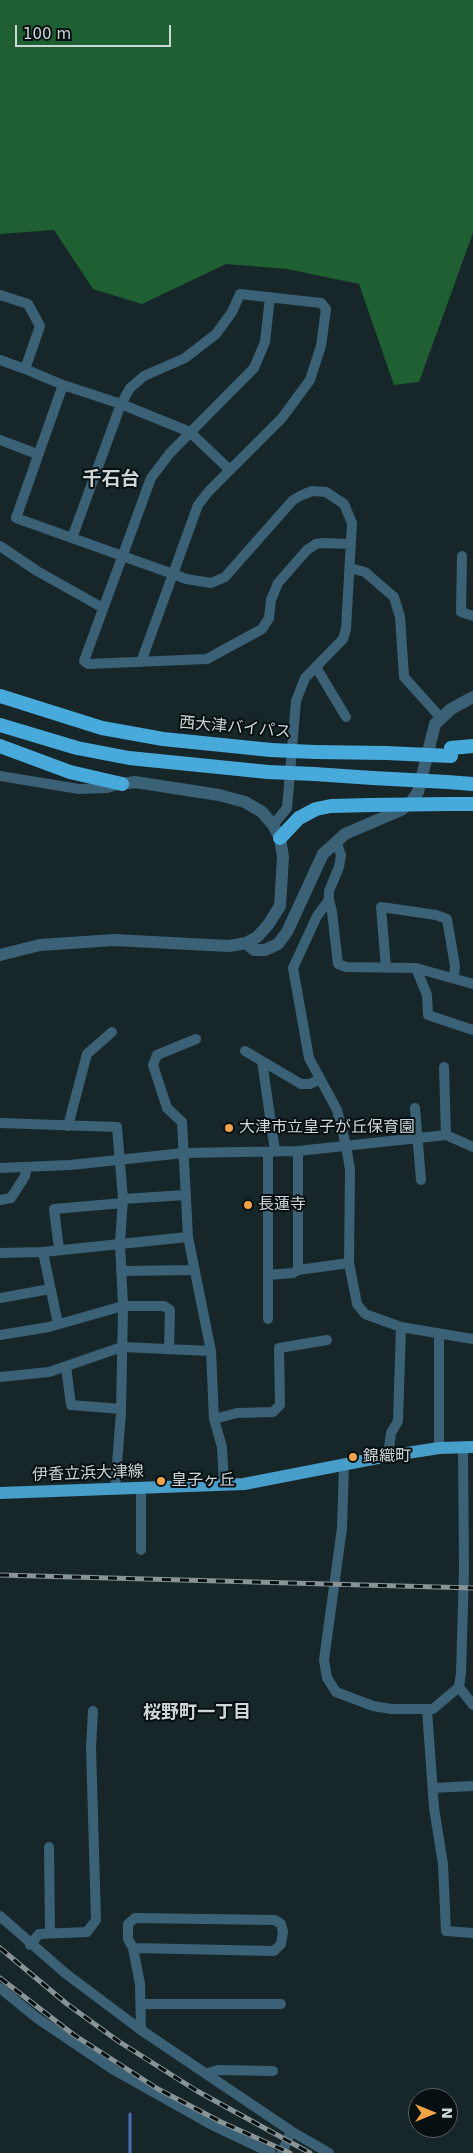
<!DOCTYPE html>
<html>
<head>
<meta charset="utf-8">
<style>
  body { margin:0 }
  #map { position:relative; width:473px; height:2153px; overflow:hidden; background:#172729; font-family:"DejaVu Sans",sans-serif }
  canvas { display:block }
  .north { position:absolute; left:408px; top:2088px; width:50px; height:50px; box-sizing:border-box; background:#080f10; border:1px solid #575f60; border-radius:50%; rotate:90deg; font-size:14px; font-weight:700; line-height:20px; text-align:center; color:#cdd7d9 }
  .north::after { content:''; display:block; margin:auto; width:18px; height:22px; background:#f4a443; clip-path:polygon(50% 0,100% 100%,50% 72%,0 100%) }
  .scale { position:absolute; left:15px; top:25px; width:156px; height:22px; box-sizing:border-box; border:2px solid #cdd7d9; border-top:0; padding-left:6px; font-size:15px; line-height:18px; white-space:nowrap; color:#cdd7d9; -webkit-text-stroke:4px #080f10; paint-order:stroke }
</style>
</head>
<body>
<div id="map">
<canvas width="473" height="2153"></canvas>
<div class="north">N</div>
<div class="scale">100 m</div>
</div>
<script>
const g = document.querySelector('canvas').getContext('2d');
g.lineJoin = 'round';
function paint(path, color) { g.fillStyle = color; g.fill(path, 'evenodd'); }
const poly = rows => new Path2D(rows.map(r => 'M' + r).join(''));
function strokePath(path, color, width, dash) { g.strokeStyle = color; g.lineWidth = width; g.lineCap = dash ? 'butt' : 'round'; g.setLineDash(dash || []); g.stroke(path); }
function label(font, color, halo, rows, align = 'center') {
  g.font = font + ' "DejaVu Sans","Noto Sans JP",sans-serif'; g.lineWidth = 4; g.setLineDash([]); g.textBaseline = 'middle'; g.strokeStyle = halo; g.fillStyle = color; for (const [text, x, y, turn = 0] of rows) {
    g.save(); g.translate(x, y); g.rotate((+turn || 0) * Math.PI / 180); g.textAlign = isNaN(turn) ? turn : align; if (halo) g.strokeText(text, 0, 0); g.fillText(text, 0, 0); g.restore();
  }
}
paint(poly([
  [0,0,473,0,473,233,419,382,394,385,359,284,287,269,226,264,142,304,93,289,54,230,0,234]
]), '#1e6032');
strokePath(poly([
  [130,2153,130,2114]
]), '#446eb7', 3);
strokePath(poly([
  [0,295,28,304,40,326,25,369,0,360],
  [270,297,265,342,254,368,170,453,151,478,84,661,88,664,207,659,262,629,269,618,271,600,278,583,307,550,316,544,323,543,351,544],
  [25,369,63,385],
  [0,440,37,454],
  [72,538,121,404,190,432,230,470],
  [0,546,37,571,103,608],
  [462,556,461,612,473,616],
  [350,568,365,572,394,597,400,617,404,677,441,718],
  [141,662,173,574,194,516,198,505,209,491,282,418,310,380,321,346,326,309,321,303,240,294,232,312,216,334,185,358,144,376,130,388,121,404,63,385,16,518,173,574,186,579,211,583,225,577,293,500,302,495,312,491,326,492,344,504,352,523,346,629,343,639,305,678,296,701,287,808,273,825],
  [316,667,346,717],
  [0,776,79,789,107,788,120,784],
  [336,841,341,855,339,867,329,891,329,900,332,912,338,964,346,967,416,968,427,995,428,1015,473,1030],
  [329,900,317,916,293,968,309,1058,337,1110,346,1145,350,1170,349,1263,357,1304,365,1314,401,1327,473,1339],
  [386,968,381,907,436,915,447,919,455,966,454,977],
  [416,968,473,984],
  [196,1039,157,1055,153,1065,167,1108,182,1122,188,1237,211,1351,214,1419,222,1447,224,1485],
  [245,1051,301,1084,310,1084,320,1079],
  [262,1061,275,1151],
  [444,1067,446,1135],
  [415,1108,421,1180],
  [0,1123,117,1127,123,1199,120,1243,123,1306,121,1413,115,1489],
  [68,1126,87,1054,112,1032],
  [298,1151,298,1270],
  [268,1152,268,1275,293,1273,298,1270,349,1263],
  [0,1168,70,1165,184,1153,298,1151,446,1135,473,1147],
  [123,1199,186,1195],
  [0,1200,11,1198,25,1176,27,1167],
  [59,1249,54,1209,123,1203],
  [43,1252,58,1324],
  [0,1253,43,1252,188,1237],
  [121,1271,195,1270],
  [268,1275,268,1319],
  [0,1298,50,1289],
  [439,1334,439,1448],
  [0,1335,49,1327,123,1306,164,1306,170,1310,169,1349],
  [66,1367,71,1405,121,1409],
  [0,1377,49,1372,122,1347,211,1351],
  [214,1419,237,1413,273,1412,280,1405,279,1348,327,1340],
  [388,1456,391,1433,398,1421,401,1327],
  [344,1464,342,1528,324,1660,327,1678,336,1692,373,1706,391,1709,433,1709,459,1687,461,1673,464,1570,463,1447],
  [141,1488,141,1550],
  [459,1687,473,1705],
  [427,1709,434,1808,443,1864,446,1931,473,1933],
  [433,1788,473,1786],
  [49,1847,50,1932],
  [0,1916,65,1973,141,2030,291,2131,329,2153],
  [30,1945,39,1934,87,1932,96,1920,91,1747,93,1711],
  [133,1948,128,1939,128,1924,135,1918,275,1920,281,1924,283,1932,281,1944,274,1951,133,1948,140,1984,141,2030],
  [0,1988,37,2018,114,2070,210,2124,271,2153],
  [141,2004,281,2004],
  [208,2073,218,2070,273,2071],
  [282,2153,291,2131]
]), '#3a6176', 10);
strokePath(poly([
  [246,943,254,950,265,950,278,944,287,932,323,854,345,834,401,810,411,802,418,792,435,724,451,709,473,697],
  [0,955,40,945,114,940,229,946,246,943,257,937,268,925,280,906,283,857,280,838,273,825,262,812,245,802,219,795,135,782,122,784]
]), '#3a6176', 12);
strokePath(poly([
  [0,1493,244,1484,388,1456,439,1448,473,1447]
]), '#469ec9', 12);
strokePath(poly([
  [0,696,102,728,163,739,271,750],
  [0,725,77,748,129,758,268,772],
  [0,746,70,772,122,784],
  [451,748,473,746],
  [315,752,386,753],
  [314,774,373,778],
  [447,782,473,784],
  [447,804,473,804],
  [280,838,299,818,316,809,331,806,371,805]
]), '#47aada', 14);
const rail = poly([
  [0,1575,473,1588],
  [0,1948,67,2004,118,2041,197,2091,310,2153],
  [0,1978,74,2035,158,2089,221,2122,290,2153]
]);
strokePath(rail, '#889496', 5);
strokePath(rail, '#080f10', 3, [9]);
strokePath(poly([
  [271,750,315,752],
  [386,753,451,756],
  [268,772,314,774],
  [373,778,447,782],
  [371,805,447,804]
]), '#47aada', 14);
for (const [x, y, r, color] of [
  [229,1128,5,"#f4a443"],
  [248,1205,5,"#f4a443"],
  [353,1457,5,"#f4a443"],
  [161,1481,5,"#f4a443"]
]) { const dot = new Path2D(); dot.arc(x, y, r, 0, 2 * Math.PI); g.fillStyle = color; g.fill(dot); strokePath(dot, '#080f10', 2); }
label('16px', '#cdd7d9', '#080f10', [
  ["西大津バイパス",235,728,5],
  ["伊香立浜大津線",88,1474,-2]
]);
label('16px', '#cdd7d9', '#080f10', [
  ["大津市立皇子が丘保育園",239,1128],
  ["長蓮寺",258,1205],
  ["錦織町",363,1457],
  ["皇子ヶ丘",171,1481]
], 'left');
label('bold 18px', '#cdd7d9', '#080f10', [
  ["桜野町一丁目",197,1713]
]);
label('bold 19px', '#cdd7d9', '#080f10', [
  ["千石台",111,480]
]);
</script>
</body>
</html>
